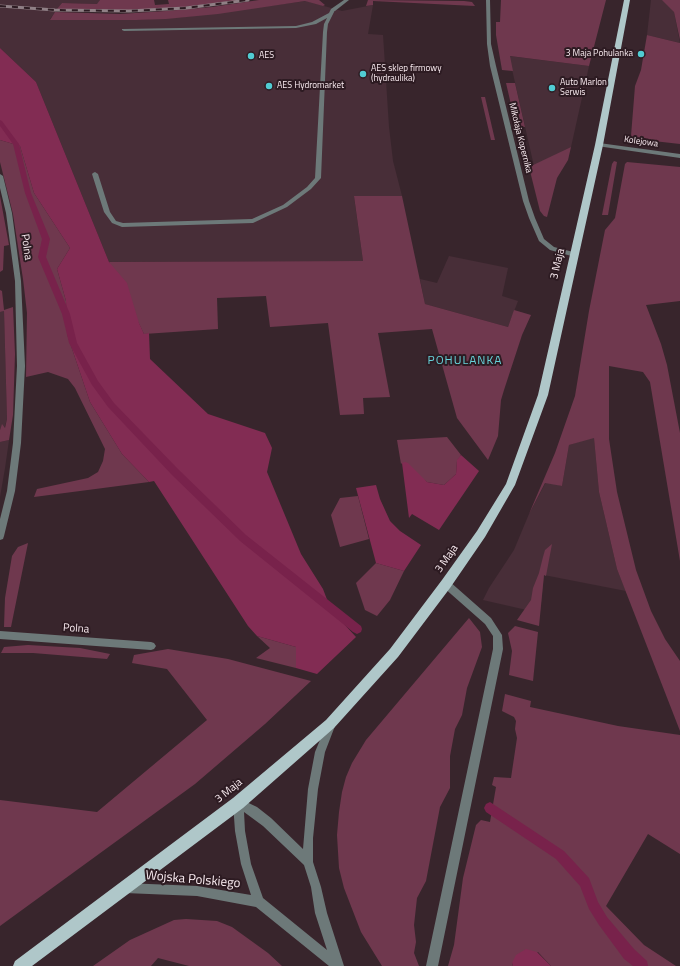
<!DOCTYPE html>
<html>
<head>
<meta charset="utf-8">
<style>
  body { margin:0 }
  canvas { display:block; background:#38252c }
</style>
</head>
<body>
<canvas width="680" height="966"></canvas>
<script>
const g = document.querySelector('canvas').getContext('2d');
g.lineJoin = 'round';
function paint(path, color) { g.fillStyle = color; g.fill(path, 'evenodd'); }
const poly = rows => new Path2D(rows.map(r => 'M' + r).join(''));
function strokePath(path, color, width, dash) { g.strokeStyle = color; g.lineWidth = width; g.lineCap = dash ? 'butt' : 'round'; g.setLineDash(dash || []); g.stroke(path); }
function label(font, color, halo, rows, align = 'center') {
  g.font = font + ' "Titillium Web",sans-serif'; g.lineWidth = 4; g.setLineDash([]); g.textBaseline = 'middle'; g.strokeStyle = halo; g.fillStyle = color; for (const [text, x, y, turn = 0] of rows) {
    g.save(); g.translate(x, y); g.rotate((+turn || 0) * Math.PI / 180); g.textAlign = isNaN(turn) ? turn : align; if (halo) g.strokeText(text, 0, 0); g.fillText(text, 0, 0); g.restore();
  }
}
paint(poly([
  [0,0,100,0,98,4,62,3,50,19,71,20,136,20,184,17,306,1,342,11,373,5,368,34,383,35,389,127,393,161,402,196,354,197,363,261,109,262,36,82,0,48],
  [651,0,664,0,674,12,680,43,647,35],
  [509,56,589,66,571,147,534,166],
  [449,256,508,268,502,296,518,301,508,327,425,304,420,279,437,283],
  [4,311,7,419,4,429,2,425,0,430,0,312],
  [594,437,599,492,617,569,626,591,544,575,540,613,483,600,489,588,514,550,529,514,546,482,562,486,569,445],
  [9,440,5,468,0,497,0,442]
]), '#482e38');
paint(poly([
  [100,0,154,0,155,5,169,4,168,0,242,0,176,8,132,10,57,9,62,3,97,4],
  [259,0,319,0,325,5,323,6,305,1,218,14,166,19,136,20,50,20,55,12,120,14,166,11,212,7],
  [368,0,464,1,472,2,475,6,373,1,373,5,366,6],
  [501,0,606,0,589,66,510,56,513,71,502,70,496,35,496,22,500,22],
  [662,0,680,0,680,40,674,12],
  [647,35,680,43,680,144,636,139,631,136,635,86,641,70],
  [506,83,515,83,525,127,516,126],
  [481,97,485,97,495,140,491,140],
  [0,140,20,146,34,193,70,248,57,269,66,301,67,334,90,402,122,454,149,482,34,497,37,489,88,478,98,472,103,461,105,449,75,388,68,379,48,372,26,377,27,313,23,279,13,214,0,162],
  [571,147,568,160,557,178,547,217,544,216,540,211,529,167],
  [614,161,617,162,608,215,602,215,612,164],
  [627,162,680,167,680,301,646,305,661,344,667,365,680,433,680,561,650,382,643,372,609,366,609,439,617,492,636,570,651,611,665,639,680,661,680,731,617,569,599,492,594,438,569,445,562,486,545,483,529,514,555,453,575,396,589,311,605,230,615,218,625,164],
  [0,196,9,245,4,246,3,270,0,272],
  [354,196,402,196,425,304,508,327,514,310,531,315,522,335,504,390,501,400,498,436,488,460,457,418,432,329,378,333,390,397,363,398,364,414,340,415,328,323,270,327,266,296,217,298,218,329,144,334,109,262,363,261],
  [0,290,2,291,4,310,13,307,15,354,13,415,9,440,0,442,0,430,2,424,5,428,7,419,4,311,0,312],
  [447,437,461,455,457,461,456,474,444,485,427,482,402,463,401,464,397,440],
  [358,496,369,539,340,547,331,515,340,498],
  [28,543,11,627,4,627,5,598,12,556,18,547],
  [552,544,546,576,544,575,539,626,517,620,531,600,533,588,539,573,543,557,545,550],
  [376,563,404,571,390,600,377,616,365,610,356,583],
  [469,618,480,632,482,647,467,688,462,715,455,729,450,756,450,788,440,807,426,881,417,898,414,925,416,942,414,953,419,966,382,966,361,932,344,888,339,868,337,835,339,812,342,792,346,777,352,763,366,740],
  [515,626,538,632,533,681,509,675,512,651,508,633],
  [257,636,296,647,296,668,256,658,270,648],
  [28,645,80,648,110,654,107,659,33,653,1,653,4,647],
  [168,649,228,659,311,681,265,724,195,784,0,926,0,800,97,812,207,720,167,669,132,663,134,655],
  [505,694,531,701,530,707,618,726,680,735,680,854,648,834,606,906,644,945,676,966,551,966,538,952,512,963,513,966,448,966,454,945,463,878,476,825,481,820,490,822,496,787,492,785,494,777,511,778,517,738,515,729,516,721,514,717,502,711],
  [186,919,217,921,232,927,268,953,282,966,189,966,158,958,151,966,93,966,130,940,174,920]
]), '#6f384e');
paint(poly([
  [0,48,36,82,109,262,127,283,139,323,144,334,149,333,150,359,208,414,265,433,272,448,267,472,301,554,323,589,331,610,356,637,317,674,296,668,296,647,257,636,248,626,154,481,149,482,122,454,90,402,67,334,66,301,57,269,70,248,34,193,20,146,0,140],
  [461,455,479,471,439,530,412,514,409,518,402,463,405,462,408,463,427,482,444,485,456,474,457,460],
  [376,485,380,499,390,521,400,531,421,545,404,571,376,563,356,488],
  [526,949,537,952,551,966,513,966,512,963,516,955]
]), '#822c53');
paint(poly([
  [0,120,2,121,19,144,31,193,50,239,46,257,70,314,77,343,98,381,114,403,178,469,246,535,361,626,362,629,361,632,357,634,353,632,240,541,172,475,108,407,92,385,69,343,62,314,38,257,42,239,25,193,13,144,0,126,0,120],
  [490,802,564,851,589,878,598,902,607,917,634,949,647,961,648,966,633,966,624,959,599,925,589,909,580,886,556,859,486,812,484,808,486,804,490,802]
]), '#78224b');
paint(poly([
  [331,9,335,10,328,24,327,32,321,178,311,189,287,207,253,223,122,227,112,223,104,212,92,174,93,173,95,172,98,174,110,212,116,221,123,223,252,219,283,205,307,187,315,178,323,32,324,24,327,18,316,24,296,28,124,31,122,30,122,29,296,26,312,22,329,13,331,9],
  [446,580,449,581,491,618,502,635,503,649,438,966,426,966,493,649,493,636,485,624,443,587,442,584,443,581,446,580],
  [0,631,151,642,154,643,156,646,154,649,151,650,0,639,0,631]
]), '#6d7979');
paint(poly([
  [344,0,349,0,335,11,331,11,331,9,344,0],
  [486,0,490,0,491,44,496,66,529,201,535,218,544,239,554,247,577,253,577,257,575,257,550,250,539,241,529,218,523,201,490,66,487,44,486,0],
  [599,143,680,154,680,158,597,146,596,145,599,143],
  [0,174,3,176,12,213,21,281,25,366,21,443,15,491,4,536,3,539,0,540,0,519,7,491,13,443,17,366,15,281,6,213,0,188,0,174]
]), '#6d7979');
paint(poly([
  [330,721,333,723,335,726,325,752,318,789,313,838,313,862,321,887,327,913,344,966,329,966,256,907,197,896,125,893,121,892,120,888,121,884,125,883,197,886,251,895,241,864,235,831,233,803,234,799,238,798,257,807,271,818,303,849,308,789,315,752,327,723,330,721],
  [244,812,263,826,304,865,311,887,315,913,327,950,263,898,251,864,245,831,244,812]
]), '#6d7979');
paint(poly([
  [624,0,630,0,603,145,548,395,515,485,485,537,450,588,398,657,334,728,243,808,32,966,13,966,15,961,233,798,326,720,390,649,442,580,477,531,506,484,538,395,595,145,624,0]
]), '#afc7c9');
const rail = poly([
  [0,6,55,10,129,11,186,8,248,0]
]);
strokePath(rail, '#908086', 3);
strokePath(rail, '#2d1b22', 2, [6]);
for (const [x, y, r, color] of [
  [641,54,4,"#51ccd3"],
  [251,56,4,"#51ccd3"],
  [363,74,4,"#51ccd3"],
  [269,86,4,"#51ccd3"],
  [552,88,4,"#51ccd3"]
]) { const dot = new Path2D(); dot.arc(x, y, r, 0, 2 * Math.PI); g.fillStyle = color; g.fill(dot); strokePath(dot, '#2d1b22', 1.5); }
label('9px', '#fceef3', '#2d1b22', [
  ["3 Maja Pohulanka",633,54,"right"],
  ["AES",259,56],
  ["AES sklep firmowy",371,69],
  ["(hydraulika)",371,79],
  ["Auto Marlon",560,83],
  ["Serwis",560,93],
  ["AES Hydromarket",277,86]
], 'left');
label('9px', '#fceef3', '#2d1b22', [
  ["Mikołaja Kopernika",520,138,76],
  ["Kolejowa",641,142,8]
]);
label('11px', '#fceef3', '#2d1b22', [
  ["Polna",26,247,82],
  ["3 Maja",558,264,-77],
  ["3 Maja",447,559,-55],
  ["Polna",76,629,4],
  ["3 Maja",229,791,-39]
]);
g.letterSpacing = '1px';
label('12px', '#67d3da', '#2d1b22', [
  ["POHULANKA",465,361]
]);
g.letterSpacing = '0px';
label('13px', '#fceef3', '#2d1b22', [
  ["Wojska Polskiego",193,880,5]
]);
</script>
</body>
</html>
